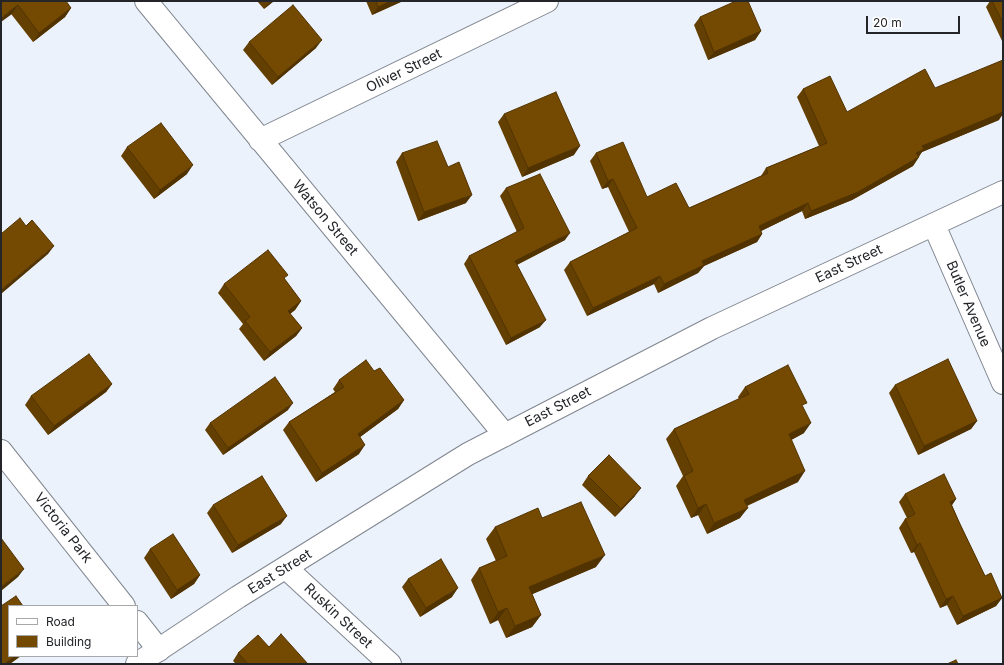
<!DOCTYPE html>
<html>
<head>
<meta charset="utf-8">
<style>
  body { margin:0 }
  #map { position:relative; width:1004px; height:665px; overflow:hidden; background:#ebf2fc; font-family:Inter,sans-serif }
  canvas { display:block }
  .frame { position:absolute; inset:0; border:2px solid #232529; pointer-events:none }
  .legend { position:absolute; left:8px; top:605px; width:130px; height:52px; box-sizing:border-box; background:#fff; border:1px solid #a7a8a9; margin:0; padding:5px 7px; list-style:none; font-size:12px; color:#232529 }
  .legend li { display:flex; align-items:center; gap:8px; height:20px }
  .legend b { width:20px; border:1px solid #a7a8a9 }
  .scale { position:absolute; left:866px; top:16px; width:94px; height:18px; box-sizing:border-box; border:2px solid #232529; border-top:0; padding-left:5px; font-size:12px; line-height:14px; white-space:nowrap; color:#232529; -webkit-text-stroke:3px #fff; paint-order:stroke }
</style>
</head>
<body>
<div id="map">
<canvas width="1004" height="665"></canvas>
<div class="frame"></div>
<ul class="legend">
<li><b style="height:5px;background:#fff"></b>Road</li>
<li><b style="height:11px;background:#744902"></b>Building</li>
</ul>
<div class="scale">20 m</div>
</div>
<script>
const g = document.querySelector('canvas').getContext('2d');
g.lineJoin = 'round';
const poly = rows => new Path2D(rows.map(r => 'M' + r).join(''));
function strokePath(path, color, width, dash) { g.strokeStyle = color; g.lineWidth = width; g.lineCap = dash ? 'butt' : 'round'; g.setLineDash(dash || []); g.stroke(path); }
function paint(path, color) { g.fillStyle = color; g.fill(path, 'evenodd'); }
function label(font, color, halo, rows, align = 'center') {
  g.font = font + ' Inter,sans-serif'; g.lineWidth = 4; g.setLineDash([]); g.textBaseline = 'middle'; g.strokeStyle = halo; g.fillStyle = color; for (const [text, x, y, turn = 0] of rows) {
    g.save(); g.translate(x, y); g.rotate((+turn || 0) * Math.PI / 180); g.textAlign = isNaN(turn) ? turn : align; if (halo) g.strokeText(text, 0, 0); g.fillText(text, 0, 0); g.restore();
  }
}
const street = poly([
  [146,1,505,435],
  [260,140,547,1],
  [934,225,1003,383],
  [1,451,124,606],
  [137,622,159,650]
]);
const secondary = poly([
  [286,568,390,664],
  [137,664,238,597,468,454,712,328,1003,192]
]);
strokePath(street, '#80868f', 24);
strokePath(secondary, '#80868f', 24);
strokePath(street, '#fff', 22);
strokePath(secondary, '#fff', 22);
paint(poly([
  [1,1,71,8,65,17,33,42],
  [257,1,274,1,264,9],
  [366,1,403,1,372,15],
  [990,1,1003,1,1003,43,986,7],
  [700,17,761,31,755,40,708,60,694,25],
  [249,42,316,48,272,85,243,50],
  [935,88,999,120,922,152,913,166,852,200,805,219,802,211,761,231,762,234,757,242,704,266,698,273,658,293,654,284,587,316,564,270,570,262,629,232,608,187,602,189,590,161,596,153,647,197,689,208,761,176,766,168,819,146,797,97,803,89,847,112],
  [504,114,574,155,522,177,498,122],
  [127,147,187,174,154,199,121,156],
  [402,153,448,167,466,203,418,221,396,162],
  [506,188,565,240,517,265,540,327,506,345,464,264,469,256,517,232,500,196],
  [285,280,301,301,295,310,290,314,302,328,296,336,264,361,239,329,243,324,218,293,224,284],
  [374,371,404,400,398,409,360,437,359,454,316,482,283,430,289,422,335,392,333,389,339,380],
  [112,384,106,392,48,435,25,405,31,396],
  [895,385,977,421,971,429,918,455,889,393],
  [745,387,803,407,804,433,791,440,798,482,747,506,740,518,707,534,698,515,691,518,676,486,683,476,666,439,674,429,739,399,738,397],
  [288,410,223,455,205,430,210,423],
  [588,476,635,496,615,517,582,485],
  [905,494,956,499,952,505,960,524,985,576,1002,598,996,606,957,625,947,605,940,608,914,552,911,553,899,528,905,519,907,518,899,502],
  [213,505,281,524,232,553,207,513],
  [542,518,596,567,532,594,541,615,532,627,506,638,498,620,490,624,471,580,479,568,496,561,486,539,495,527],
  [150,549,200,575,194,584,171,599,144,558],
  [408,579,452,597,420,617,402,587],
  [269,647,308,664,236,664,233,661,238,653]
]), '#643f02');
paint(poly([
  [270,1,274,1,264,9],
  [391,1,403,1,372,15,378,7],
  [18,5,12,14,1,22,1,18],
  [71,8,65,17,33,42,39,33],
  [761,31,755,40,708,60,714,52],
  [322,40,316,48,272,85,278,77],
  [1003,108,1003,114,999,120,922,152,918,157,910,161,922,146],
  [580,146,574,155,522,177,528,168],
  [919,157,913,166,852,200,805,219,811,211],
  [193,165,187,174,154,199,160,190],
  [613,179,608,187,602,189,608,181],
  [472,195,466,203,418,221,424,212],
  [808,203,802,211,753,235,759,226],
  [570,233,565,240,510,268,515,261],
  [762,234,757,242,704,266,698,273,658,293,664,284,702,261],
  [54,246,48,254,1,294,1,290],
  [660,276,654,284,587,316,593,308],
  [301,301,295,310,282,320,288,311],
  [546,320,540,327,506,345,511,338],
  [302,328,296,336,264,361,270,352],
  [112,384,106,392,48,435,54,426],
  [404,400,398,409,352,443,358,434],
  [293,403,288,410,223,455,228,448],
  [977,421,971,429,918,455,924,446],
  [811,423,804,433,782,445,789,434],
  [365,445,359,454,316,482,322,473],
  [805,471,798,482,737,510,744,500],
  [641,488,635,496,615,517,621,509],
  [956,499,950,508,950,502],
  [706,504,698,515,691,518,698,508],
  [748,508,740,518,707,534,714,523],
  [287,516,281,524,232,553,238,545],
  [920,543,914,552,911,553,917,545],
  [605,555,596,567,521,599,529,587],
  [24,569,18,577,1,591,1,587,2,586],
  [200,575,194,584,171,599,177,590],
  [458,588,452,597,420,617,426,608],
  [953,596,947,605,940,608,946,599],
  [1002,598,996,606,957,625,963,616],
  [507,608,498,620,490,624,498,612],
  [541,615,532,627,506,638,515,626],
  [15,656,21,656,10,664,4,664]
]), '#513301');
const building = poly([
  [1,1,66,1,71,8,39,33,18,5,1,18,1,1],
  [376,1,391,1,378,7,376,1],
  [736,1,748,1,761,31,714,52,700,17,736,1],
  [992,1,1003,1,1003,23,992,1],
  [293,5,322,40,278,77,249,42,293,5],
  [1003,60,1003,112,922,146,924,149,916,153,919,157,858,192,811,211,808,203,759,226,762,234,702,261,704,265,664,284,660,276,593,308,570,262,637,228,613,179,608,181,596,153,623,142,647,197,676,183,689,208,768,173,766,168,827,143,803,89,830,76,847,112,925,69,935,88,1003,60],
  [556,92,580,146,528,168,504,114,556,92],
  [161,123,193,165,160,190,127,147,161,123],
  [437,141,448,167,459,162,472,195,424,212,402,153,437,141],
  [540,174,570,233,515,261,546,320,511,338,469,256,524,228,506,188,540,174],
  [20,218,26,226,32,220,54,246,1,290,1,234,20,218],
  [268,250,288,275,284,278,301,301,288,311,302,328,270,352,245,321,250,317,224,284,268,250],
  [89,354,112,384,54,426,31,396,89,354],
  [948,359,977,421,924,446,895,385,948,359],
  [366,360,374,371,380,368,404,400,358,434,365,445,322,473,289,422,344,387,339,380,366,360],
  [788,365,807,403,802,405,811,423,789,434,805,471,744,500,748,508,714,523,706,504,698,508,684,476,693,471,674,429,749,394,745,387,788,365],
  [275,377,293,403,228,448,210,423,275,377],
  [609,455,641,488,621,509,588,476,609,455],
  [944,474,956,499,950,502,960,524,985,576,991,573,1002,598,963,616,953,596,946,599,920,543,917,545,905,519,915,514,905,494,944,474],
  [262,476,287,516,238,545,213,505,262,476],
  [581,502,605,555,529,587,541,615,515,626,507,608,498,612,479,568,507,556,495,527,538,508,542,518,581,502],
  [173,534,200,575,177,590,150,549,173,534],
  [1,538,24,569,2,586,1,585,1,538],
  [441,559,458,588,426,608,408,579,441,559],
  [16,596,23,606,9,606,9,656,15,656,4,664,1,664,1,606,16,596],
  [281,634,308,664,248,664,238,653,258,635,269,647,281,634],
  [956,660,958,664,947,664,956,660]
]);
paint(building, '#744902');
strokePath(building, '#513301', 1);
label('14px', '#232529', '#fff', [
  ["Oliver Street",404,71,-26],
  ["Watson Street",325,218,50],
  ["East Street",849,264,-25],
  ["Butler Avenue",968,304,67],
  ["East Street",558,407,-27],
  ["Victoria Park",63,528,52],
  ["East Street",280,572,-32],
  ["Ruskin Street",338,616,43]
]);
</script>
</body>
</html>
